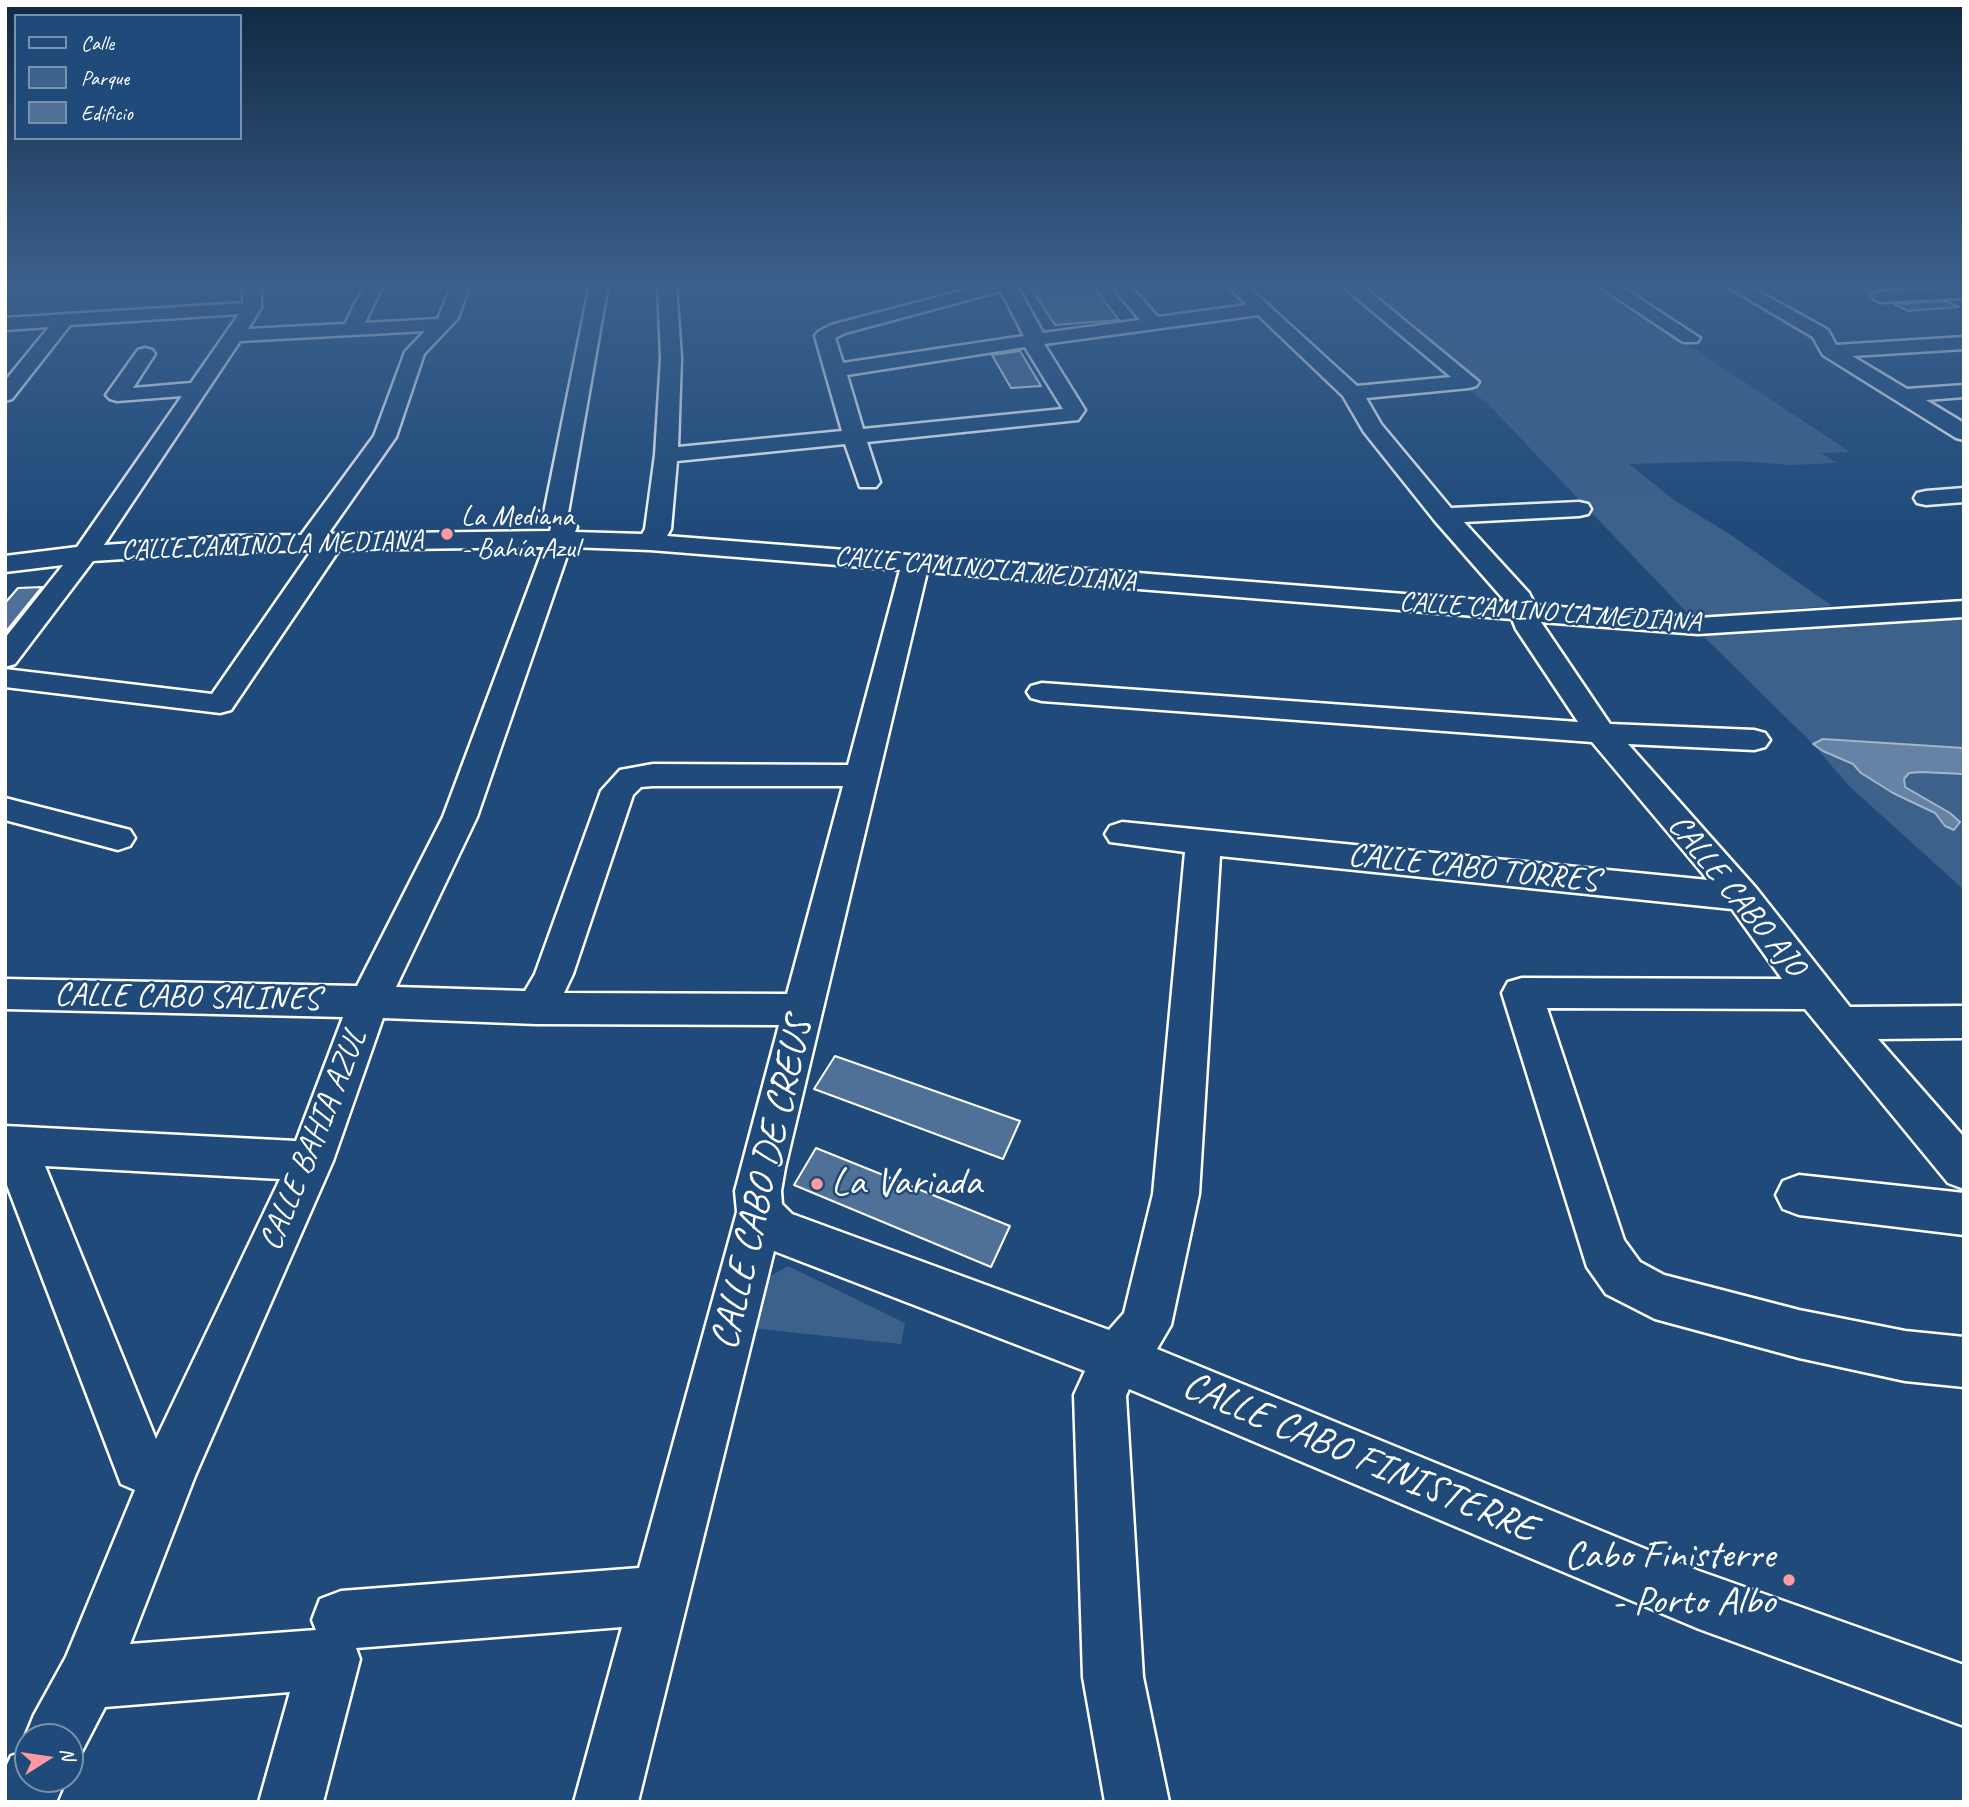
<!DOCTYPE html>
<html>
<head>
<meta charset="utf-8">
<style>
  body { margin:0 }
  #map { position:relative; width:1969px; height:1807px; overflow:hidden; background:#1f4a7a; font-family:Caveat,sans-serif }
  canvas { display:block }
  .frame { position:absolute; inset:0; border:7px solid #fff; pointer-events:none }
  .legend { position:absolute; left:14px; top:14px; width:228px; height:126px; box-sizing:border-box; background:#1f4a7a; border:2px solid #7992af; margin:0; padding:9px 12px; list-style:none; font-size:21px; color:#fff }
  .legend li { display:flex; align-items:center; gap:14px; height:35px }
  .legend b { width:35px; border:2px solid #7992af }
  .north { position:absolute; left:14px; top:1723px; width:70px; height:70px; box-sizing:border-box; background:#1f4a7a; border:2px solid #7992af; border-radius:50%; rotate:78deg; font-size:19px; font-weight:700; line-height:28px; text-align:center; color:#fff }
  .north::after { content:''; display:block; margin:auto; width:24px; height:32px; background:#ff9aa2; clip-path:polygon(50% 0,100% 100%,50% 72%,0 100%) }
</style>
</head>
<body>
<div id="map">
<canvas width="1969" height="1807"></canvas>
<div class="frame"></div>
<ul class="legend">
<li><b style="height:9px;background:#1f4a7a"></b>Calle</li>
<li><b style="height:19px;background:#3c618b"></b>Parque</li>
<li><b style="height:19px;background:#507197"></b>Edificio</li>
</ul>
<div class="north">N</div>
</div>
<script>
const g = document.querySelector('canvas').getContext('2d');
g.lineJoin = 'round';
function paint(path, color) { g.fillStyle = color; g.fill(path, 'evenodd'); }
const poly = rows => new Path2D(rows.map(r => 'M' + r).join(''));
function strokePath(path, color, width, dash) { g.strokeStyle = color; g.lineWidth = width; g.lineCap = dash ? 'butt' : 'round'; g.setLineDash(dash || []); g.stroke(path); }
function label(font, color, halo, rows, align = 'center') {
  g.font = font + ' Caveat,sans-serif'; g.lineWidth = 5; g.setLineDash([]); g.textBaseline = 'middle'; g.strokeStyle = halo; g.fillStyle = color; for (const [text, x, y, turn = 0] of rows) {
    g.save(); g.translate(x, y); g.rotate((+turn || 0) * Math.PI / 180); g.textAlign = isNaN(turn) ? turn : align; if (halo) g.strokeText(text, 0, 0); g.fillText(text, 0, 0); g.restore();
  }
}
paint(poly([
  [1355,284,1597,284,1850,452,1821,453,1837,463,1790,465,1738,461,1629,464,1674,500,1731,535,1832,606,1691,617,1487,403,1468,389,1483,385],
  [1964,615,1964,748,1824,739,1814,744,1823,751,1854,764,1861,773,1935,813,1945,825,1954,830,1923,798,1905,787,1904,779,1909,773,1920,772,1964,774,1964,890,1848,785,1813,744,1702,635],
  [788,1266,905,1323,901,1344,751,1328,762,1281]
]), '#3c618b');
const water = poly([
  [1823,739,1964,748,1964,774,1920,772,1909,773,1904,779,1905,787,1950,813,1960,822,1954,830,1945,826,1935,813,1893,793,1861,773,1853,764,1823,751,1813,744,1823,739]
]);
paint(water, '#6583a4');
strokePath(water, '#a3b5c8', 2);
const building = poly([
  [1028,284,1092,284,1119,320,1055,325,1028,284],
  [1855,284,1908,284,1917,288,1880,289,1873,293,1855,284],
  [1946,301,1959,307,1908,311,1894,304,1946,301],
  [1020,351,1041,386,1011,388,992,355,1020,351],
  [42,587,5,633,5,603,18,588,42,587],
  [835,1056,1020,1121,1003,1159,814,1089,835,1056],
  [816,1148,1010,1226,991,1267,794,1185,816,1148]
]);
paint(building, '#507197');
strokePath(building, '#fff', 2);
const minor = poly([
  [247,284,266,284,261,290,261,308,248,329,345,324,365,284,383,284,365,323,438,319,452,284,470,284,458,318,424,354,396,437,328,534,550,531,551,527,544,513,590,284,608,284,568,513,577,527,575,532,642,534,645,529,655,455,661,358,658,284,676,284,681,358,678,447,842,431,815,336,818,332,831,325,988,284,1016,284,1043,333,1140,320,1110,284,1128,284,1158,317,1247,305,1226,284,1245,284,1357,386,1451,377,1340,284,1360,284,1479,382,1476,386,1469,388,1366,398,1381,424,1451,508,1579,502,1588,504,1591,509,1588,514,1579,516,1464,522,1529,593,1535,605,1698,618,1964,601,1964,617,1698,634,1541,622,1610,724,1754,730,1765,733,1770,740,1765,747,1754,750,1628,744,1756,888,1850,1007,1964,1006,1964,1038,1878,1039,1964,1137,1964,1189,1948,1183,1805,1009,1547,1008,1624,1240,1640,1262,1664,1275,1799,1310,1905,1331,1964,1337,1964,1387,1905,1381,1799,1358,1655,1319,1606,1294,1587,1267,1502,993,1508,982,1522,978,1782,979,1732,909,1220,856,1199,1194,1171,1325,1157,1349,1699,1571,1964,1665,1964,1726,1699,1629,1129,1389,1126,1396,1143,1677,1169,1802,1105,1802,1083,1677,1074,1395,1085,1371,774,1251,638,1802,574,1802,622,1627,356,1648,360,1659,323,1802,259,1802,290,1692,105,1707,78,1759,70,1762,70,1737,28,1737,28,1745,25,1737,34,1715,66,1657,135,1490,121,1484,5,1180,5,1126,296,1141,343,1017,5,1009,5,979,357,986,443,817,544,547,339,550,231,710,220,713,5,687,5,669,212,694,312,550,232,552,93,561,15,664,5,667,5,638,63,565,5,572,5,556,77,547,182,396,117,401,110,399,106,395,138,350,145,348,152,350,155,354,133,388,191,383,239,314,70,325,12,399,5,401,5,381,49,327,5,330,5,318,243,303,243,289,247,284],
  [1001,291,1024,336,843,363,835,338,845,333,1001,291],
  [1258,315,1343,396,1364,432,1435,521,1506,602,667,536,671,529,677,461,845,444,860,487,876,487,880,482,867,442,1078,420,1085,410,1044,344,1258,315],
  [425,331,405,352,374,436,301,535,232,536,104,545,240,341,425,331],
  [1025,347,1063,409,863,429,847,375,1025,347],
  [570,547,650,550,900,570,848,765,653,764,620,770,601,791,535,974,525,991,396,987,477,817,570,547],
  [927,572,1512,619,1516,629,1578,722,1042,683,1031,686,1027,692,1031,698,1042,701,1592,742,1708,880,1122,822,1110,826,1105,834,1110,842,1185,852,1153,1194,1124,1313,1109,1330,792,1214,782,1204,781,1191,785,1168,927,572],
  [653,786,843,786,787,994,564,993,573,974,633,795,641,787,653,786],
  [383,1018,536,1024,779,1025,735,1191,737,1212,639,1568,341,1591,320,1599,312,1620,316,1630,130,1644,195,1476,333,1161,383,1018],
  [45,1166,280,1179,156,1439,45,1166],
  [1596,284,1617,284,1700,338,1697,342,1683,342,1596,284],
  [1723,284,1745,284,1828,330,1836,345,1964,337,1964,349,1852,356,1907,389,1964,385,1964,397,1926,400,1964,423,1964,440,1956,438,1823,355,1813,337,1723,284],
  [1959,288,1964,289,1964,297,1959,298,1880,302,1871,297,1880,292,1959,288],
  [1964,488,1964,502,1926,505,1917,503,1914,498,1917,493,1926,491,1964,488],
  [5,798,130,830,135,838,130,846,118,850,5,820,5,798],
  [1799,1175,1964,1193,1964,1235,1799,1215,1783,1209,1776,1195,1783,1181,1799,1175],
  [28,1750,28,1779,66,1779,56,1802,5,1802,5,1769,11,1756,28,1750]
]);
strokePath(minor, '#fff', 5);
paint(minor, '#1f4a7a');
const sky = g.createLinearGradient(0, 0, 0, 537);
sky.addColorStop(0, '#112943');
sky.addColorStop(0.53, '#3c608d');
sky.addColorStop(1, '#3c608d00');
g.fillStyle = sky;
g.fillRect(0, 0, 1969, 537);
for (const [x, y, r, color] of [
  [447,534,7,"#ff9aa2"],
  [817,1184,7,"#ff9aa2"],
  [1789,1580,7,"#ff9aa2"]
]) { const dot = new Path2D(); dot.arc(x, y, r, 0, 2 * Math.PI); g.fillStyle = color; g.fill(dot); strokePath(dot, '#1f4a7a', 2.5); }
label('28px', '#fff', '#1f4a7a', [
  ["La Mediana",461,518],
  ["- Bahía Azul",461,550]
], 'left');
label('28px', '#fff', '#1f4a7a', [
  ["CALLE CAMINO LA MEDIANA",272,546,-2],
  ["CALLE CAMINO LA MEDIANA",985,570,5],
  ["CALLE CAMINO LA MEDIANA",1550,613,4]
]);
label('33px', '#fff', '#1f4a7a', [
  ["CALLE CABO TORRES",1473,869,6],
  ["CALLE CABO AJO",1736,896,51],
  ["CALLE CABO SALINES",187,998,1],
  ["CALLE BAHIA AZUL",314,1140,-68]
]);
label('40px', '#fff', '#1f4a7a', [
  ["CALLE CABO DE CREUS",763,1184,-77],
  ["CALLE CABO FINISTERRE",1359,1458,23]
]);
label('40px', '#fff', '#1f4a7a', [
  ["La Variada",831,1184],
  ["Cabo Finisterre",1775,1557,"right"],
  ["- Porto Albo",1775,1603,"right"]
], 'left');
</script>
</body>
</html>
